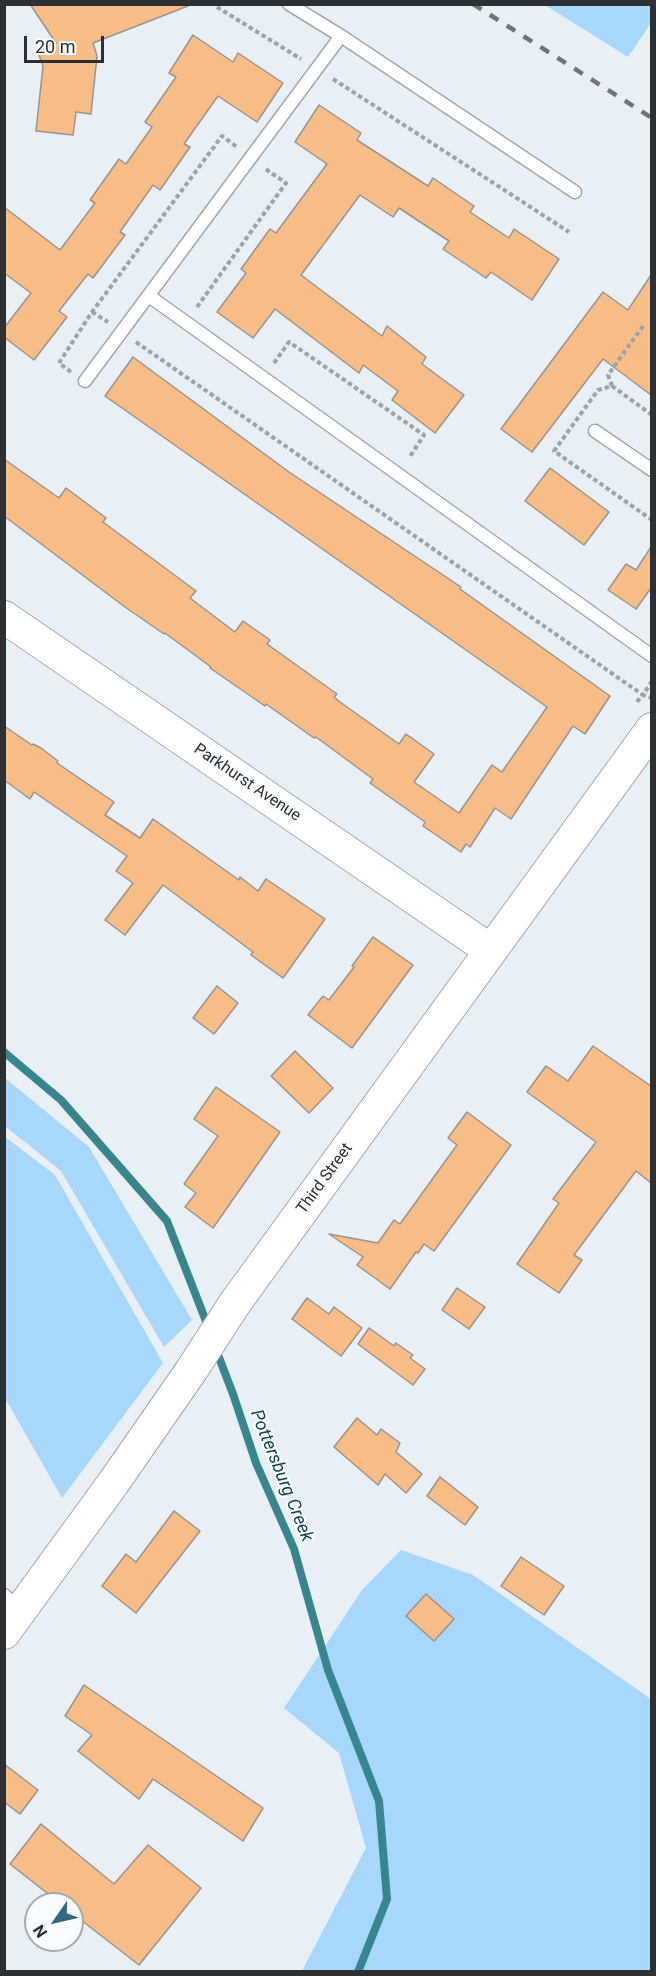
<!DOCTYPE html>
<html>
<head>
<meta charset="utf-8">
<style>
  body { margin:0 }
  #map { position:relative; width:656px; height:1976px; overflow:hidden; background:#e8eff5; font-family:Roboto,sans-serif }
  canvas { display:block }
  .frame { position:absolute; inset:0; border:6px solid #2d3032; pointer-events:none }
  .north { position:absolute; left:24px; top:1892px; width:60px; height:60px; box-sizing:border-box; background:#f9fcfe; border:2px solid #a7aaac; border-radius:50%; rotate:236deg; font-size:16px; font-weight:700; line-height:24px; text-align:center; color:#2d3032 }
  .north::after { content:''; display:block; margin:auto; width:21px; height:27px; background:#336783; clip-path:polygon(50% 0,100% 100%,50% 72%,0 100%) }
  .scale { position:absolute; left:24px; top:36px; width:80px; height:27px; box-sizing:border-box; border:3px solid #2d3032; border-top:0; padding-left:8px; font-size:18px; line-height:21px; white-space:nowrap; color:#2d3032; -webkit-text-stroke:4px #f9fcfe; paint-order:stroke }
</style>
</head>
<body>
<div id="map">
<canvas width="656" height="1976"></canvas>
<div class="frame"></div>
<div class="north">N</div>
<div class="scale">20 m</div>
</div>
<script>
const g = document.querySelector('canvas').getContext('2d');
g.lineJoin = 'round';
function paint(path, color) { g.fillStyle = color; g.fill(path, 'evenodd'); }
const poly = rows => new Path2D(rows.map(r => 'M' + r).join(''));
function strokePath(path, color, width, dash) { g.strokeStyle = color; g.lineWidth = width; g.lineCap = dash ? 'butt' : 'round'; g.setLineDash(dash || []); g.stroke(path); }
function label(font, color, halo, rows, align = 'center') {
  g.font = font + ' Roboto,sans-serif'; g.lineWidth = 4.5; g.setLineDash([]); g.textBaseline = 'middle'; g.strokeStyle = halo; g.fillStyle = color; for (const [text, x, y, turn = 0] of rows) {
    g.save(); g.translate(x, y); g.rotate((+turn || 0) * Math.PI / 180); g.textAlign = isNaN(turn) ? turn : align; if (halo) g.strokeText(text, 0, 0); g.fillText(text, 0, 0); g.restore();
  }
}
paint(poly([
  [545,5,651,5,651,23,628,57],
  [5,1078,89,1147,192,1320,164,1347,61,1171,5,1126],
  [4,1136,55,1175,163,1363,62,1498,5,1398],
  [401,1550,473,1575,651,1699,651,1971,302,1971,366,1848,339,1753,284,1708,362,1590]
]), '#a7d7fb');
strokePath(poly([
  [4,1052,61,1100,167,1221,209,1329],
  [215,1347,233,1394,256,1463,294,1549,328,1670,379,1801,387,1899,358,1972]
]), '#38858e', 8);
const building = poly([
  [30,4,188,4,188,6,93,43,97,56,91,114,76,112,73,135,36,131,43,66,37,50,56,43,30,4],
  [193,35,233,62,238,53,283,83,257,122,218,96,184,144,190,147,160,190,153,185,120,232,125,235,93,278,88,274,59,311,67,317,34,360,4,337,4,328,31,293,4,273,4,207,60,250,95,203,90,200,119,159,126,164,152,127,145,122,176,77,169,73,193,35],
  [319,105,361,133,357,140,428,186,433,178,474,206,470,212,509,238,514,229,559,259,532,300,491,272,486,278,443,249,449,241,399,208,393,217,360,195,301,275,382,336,387,326,426,357,422,364,464,395,435,433,392,400,398,391,363,365,359,373,275,309,253,338,217,312,246,273,241,269,270,229,276,233,327,164,295,142,319,105],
  [651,275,651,395,603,359,532,452,501,429,603,292,628,310,651,275],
  [133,357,289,472,461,587,460,589,610,696,585,734,573,726,511,819,495,808,470,847,466,844,461,852,423,826,425,822,370,783,373,779,316,737,314,738,266,704,265,706,210,668,211,667,165,633,164,634,125,607,4,516,4,459,59,498,66,488,106,518,103,522,196,591,190,598,235,632,243,621,270,640,267,644,337,694,334,697,340,702,399,744,406,734,434,754,414,782,459,813,492,765,502,772,547,707,105,396,133,357],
  [550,468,609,512,584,545,525,501,550,468],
  [651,547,651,588,636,609,608,590,626,564,636,570,651,547],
  [4,726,32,745,33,744,41,748,58,761,57,763,114,802,105,815,140,838,153,819,239,880,240,877,258,891,266,879,325,919,283,978,251,955,253,952,163,885,125,935,105,920,133,883,116,871,127,856,34,792,30,799,4,780,4,726],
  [373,937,413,965,352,1048,308,1015,323,996,329,1000,354,967,352,966,373,937],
  [217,986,238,1003,214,1034,193,1018,217,986],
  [593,1046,651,1086,651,1183,636,1171,574,1255,582,1260,559,1293,517,1264,559,1203,553,1199,596,1142,527,1092,546,1066,568,1081,593,1046],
  [295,1051,333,1088,309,1113,271,1076,295,1051],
  [216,1087,280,1132,213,1228,185,1207,196,1193,184,1184,218,1136,194,1119,216,1087],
  [467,1112,511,1145,434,1251,424,1244,418,1253,416,1252,390,1289,357,1265,363,1257,329,1234,378,1243,394,1220,400,1224,457,1145,448,1138,467,1112],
  [457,1288,485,1307,469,1329,442,1310,457,1288],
  [307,1298,329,1314,334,1307,362,1328,341,1356,292,1319,307,1298],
  [369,1328,394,1346,396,1343,413,1355,410,1358,425,1369,413,1385,358,1344,369,1328],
  [357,1418,377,1435,381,1429,400,1443,396,1452,422,1474,406,1493,385,1474,378,1485,334,1447,357,1418],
  [440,1477,478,1507,465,1525,427,1496,440,1477],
  [174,1511,200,1531,136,1613,102,1586,126,1554,136,1562,174,1511],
  [521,1557,564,1586,544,1615,501,1586,521,1557],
  [426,1594,454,1619,434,1641,406,1616,426,1594],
  [84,1685,263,1808,243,1841,153,1779,139,1799,78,1751,92,1735,65,1716,84,1685],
  [4,1764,38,1790,20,1814,4,1802,4,1764],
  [41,1824,114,1884,148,1845,201,1888,139,1965,72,1913,72,1904,61,1904,10,1864,41,1824]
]);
paint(building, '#f9bd87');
strokePath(building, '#9a938e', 1.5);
const service = poly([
  [289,4,341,36,575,192],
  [149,296,652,656],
  [85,381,341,36],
  [595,431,652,470],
  [4,1595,21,1609]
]);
const tertiary = poly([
  [4,617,490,950],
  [4,1633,114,1482,191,1371,235,1303,652,729]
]);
strokePath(service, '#a1a8ad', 15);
strokePath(tertiary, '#a1a8ad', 34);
strokePath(poly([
  [217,7,301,59],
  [333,79,569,232],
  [197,307,286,183,264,168],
  [92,312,108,322],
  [136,342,643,695,636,703],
  [274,363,289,342,424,435,409,458],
  [71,372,59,363,92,312,222,136,237,147],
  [612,386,608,375,643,326],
  [652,415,612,386,598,390,554,451,652,520],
  [652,681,643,695,652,698]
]), '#9ea3a8', 4, [4.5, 3]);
strokePath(service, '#fff', 12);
strokePath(tertiary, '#fff', 32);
strokePath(poly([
  [473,4,652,118]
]), '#707478', 4.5, [10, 10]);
label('16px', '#2d3032', '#f9fcfe', [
  ["Parkhurst Avenue",247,783,34],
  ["Third Street",325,1179,-54]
]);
label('italic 18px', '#144449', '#f9fcfe', [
  ["Pottersburg Creek",281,1476,68]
]);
</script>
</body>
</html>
